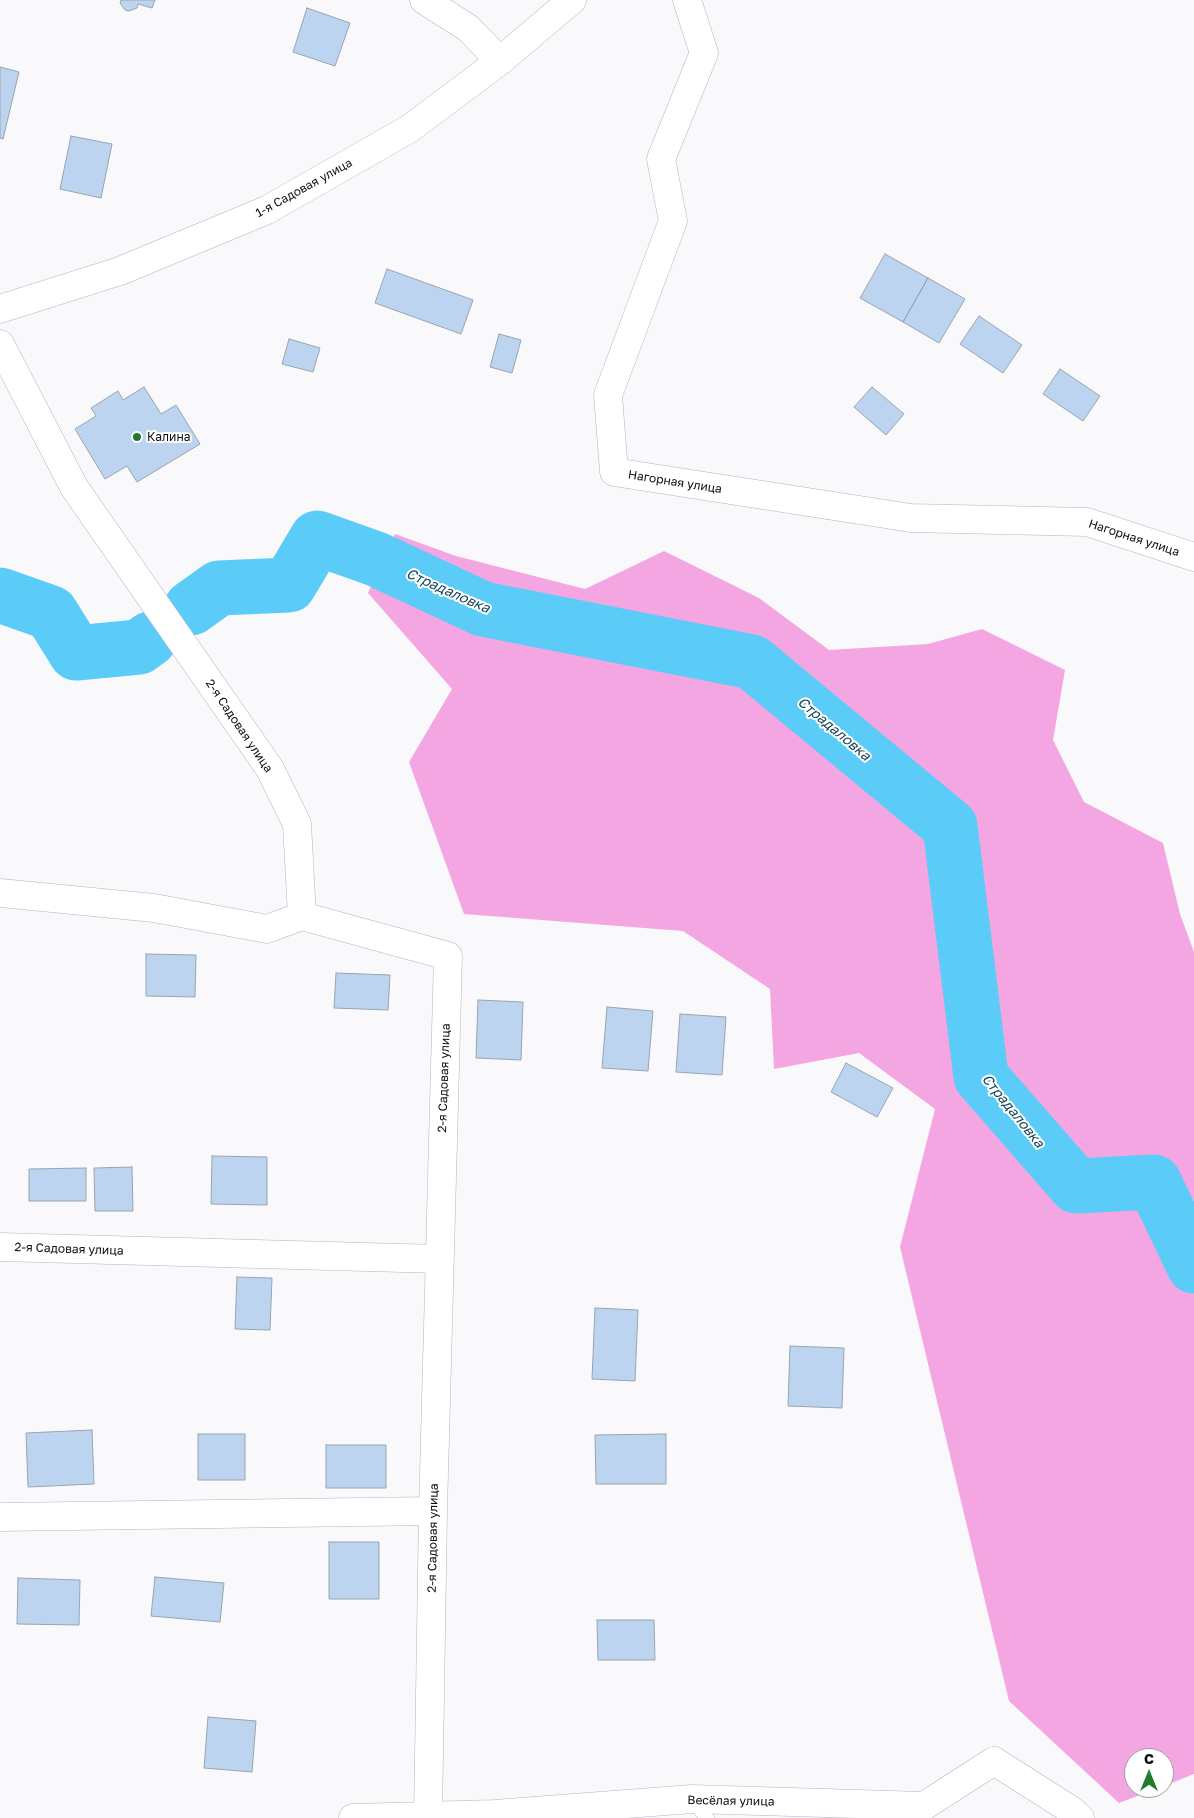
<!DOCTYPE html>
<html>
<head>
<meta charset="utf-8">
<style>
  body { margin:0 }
  #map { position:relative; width:1194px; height:1818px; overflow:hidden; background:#f9f9fc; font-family:"Golos Text",sans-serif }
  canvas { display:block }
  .north { position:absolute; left:1124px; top:1748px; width:50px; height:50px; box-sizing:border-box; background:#fff; border:1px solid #9e9ea0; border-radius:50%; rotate:0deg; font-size:14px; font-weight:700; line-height:20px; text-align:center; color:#0c0d12 }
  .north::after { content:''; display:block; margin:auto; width:18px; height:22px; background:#217b2a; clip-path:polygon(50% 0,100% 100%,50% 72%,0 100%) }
</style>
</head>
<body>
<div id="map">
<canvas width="1194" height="1818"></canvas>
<div class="north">С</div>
</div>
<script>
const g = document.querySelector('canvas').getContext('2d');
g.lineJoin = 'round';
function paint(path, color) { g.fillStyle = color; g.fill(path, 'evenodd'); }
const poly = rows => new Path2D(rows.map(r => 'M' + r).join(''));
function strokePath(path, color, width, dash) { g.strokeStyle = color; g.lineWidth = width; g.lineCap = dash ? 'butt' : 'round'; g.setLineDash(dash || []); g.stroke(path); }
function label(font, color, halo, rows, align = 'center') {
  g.font = font + ' "Golos Text",sans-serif'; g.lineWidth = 4; g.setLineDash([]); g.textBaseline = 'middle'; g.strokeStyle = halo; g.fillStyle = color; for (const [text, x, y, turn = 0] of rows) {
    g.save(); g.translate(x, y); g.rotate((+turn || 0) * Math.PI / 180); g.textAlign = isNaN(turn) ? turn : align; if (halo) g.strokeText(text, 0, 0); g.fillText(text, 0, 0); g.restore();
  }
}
paint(poly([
  [395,534,456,556,585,589,664,551,759,598,829,650,928,644,982,629,1065,670,1053,740,1084,802,1163,843,1180,914,1194,952,1194,1774,1164,1786,1164,1758,1134,1758,1134,1788,1158,1788,1119,1803,1009,1701,900,1247,935,1109,859,1053,774,1069,770,989,683,931,464,914,409,762,452,689,368,593]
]), '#f4a6e2');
strokePath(poly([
  [0,595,51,613,76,653,139,647,150,639],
  [191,608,219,588,289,585,317,538,376,559,483,609,752,662,950,826,981,1077,1076,1186,1154,1182,1194,1266]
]), '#5bccf7', 55);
const building = poly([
  [121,0,155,0,152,8,138,4,137,8,129,11,125,10,120,3,121,0],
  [307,8,350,23,335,66,293,52,307,8],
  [0,67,19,72,3,139,0,138,0,67],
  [71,136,112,144,101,198,60,189,71,136],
  [885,254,928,278,903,322,860,298,885,254],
  [387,269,473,300,461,334,375,303,387,269],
  [928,278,965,299,939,343,903,322,928,278],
  [979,316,1022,345,1003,373,960,344,979,316],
  [499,334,521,340,512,373,490,367,499,334],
  [289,339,320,348,313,372,282,364,289,339],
  [1060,369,1100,396,1083,421,1043,394,1060,369],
  [144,387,161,414,176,405,200,444,137,482,127,466,105,479,75,429,96,416,91,408,118,391,123,400,144,387],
  [872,387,904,414,886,435,854,407,872,387],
  [146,954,196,955,195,997,146,996,146,954],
  [336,973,390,975,388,1010,334,1008,336,973],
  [478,1000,523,1002,521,1060,476,1058,478,1000],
  [607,1007,653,1011,648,1071,602,1068,607,1007],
  [680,1014,726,1017,722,1075,676,1072,680,1014],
  [846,1063,893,1088,877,1117,831,1092,846,1063],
  [212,1156,267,1157,267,1205,211,1204,212,1156],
  [132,1167,133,1211,95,1211,94,1168,132,1167],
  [86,1168,86,1201,29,1201,29,1169,86,1168],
  [237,1277,272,1278,270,1330,235,1329,237,1277],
  [595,1308,638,1310,635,1381,592,1379,595,1308],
  [790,1346,844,1348,842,1408,788,1406,790,1346],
  [92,1430,94,1484,28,1487,26,1433,92,1430],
  [198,1434,245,1434,245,1480,198,1480,198,1434],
  [666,1434,666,1484,596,1484,595,1435,666,1434],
  [326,1445,386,1445,386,1488,326,1488,326,1445],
  [329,1542,379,1542,379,1599,329,1599,329,1542],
  [155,1577,224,1583,220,1622,151,1616,155,1577],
  [18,1578,80,1580,79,1625,17,1624,18,1578],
  [597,1620,654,1620,655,1660,598,1660,597,1620],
  [208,1717,256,1721,252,1772,204,1768,208,1717]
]);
paint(building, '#bdd4f1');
strokePath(building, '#99a3af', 1);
const lane = poly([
  [692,1799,707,1818]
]);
const street = poly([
  [424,0,468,28,500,61],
  [687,0,704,53,661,159,673,221,608,395,614,472,911,518,1087,522,1194,557],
  [0,344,74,487,270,769,297,824,302,916,448,956,433,1511,428,1816],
  [0,893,154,908,267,929,302,916],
  [0,1247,439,1259],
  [0,1517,433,1511],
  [353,1818,495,1814,692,1799,924,1806,994,1761,1071,1810,1080,1818]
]);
const secondary = poly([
  [0,309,120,271,267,210,409,129,500,61,572,0]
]);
strokePath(lane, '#b1b3c2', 15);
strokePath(street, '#b1b3c2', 29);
strokePath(secondary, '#b1b3c2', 29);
strokePath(lane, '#fff', 14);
strokePath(street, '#fff', 28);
strokePath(secondary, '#fff', 28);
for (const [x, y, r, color] of [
  [137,437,5,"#217b2a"]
]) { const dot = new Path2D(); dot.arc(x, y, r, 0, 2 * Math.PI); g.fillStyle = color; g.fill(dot); strokePath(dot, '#fff', 2); }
label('12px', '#0c0d12', '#fff', [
  ["1-я Садовая улица",304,188,-29],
  ["Нагорная улица",675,482,9],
  ["Нагорная улица",1134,538,18],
  ["2-я Садовая улица",239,726,56],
  ["2-я Садовая улица",444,1078,-88],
  ["2-я Садовая улица",69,1249,2],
  ["2-я Садовая улица",433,1538,-89],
  ["Весёлая улица",731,1801,1]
]);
label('12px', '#0c0d12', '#fff', [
  ["Калина",147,437]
], 'left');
label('italic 14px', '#164759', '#fff', [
  ["Страдаловка",448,591,24],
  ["Страдаловка",834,729,40],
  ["Страдаловка",1013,1111,51]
]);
</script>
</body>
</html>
